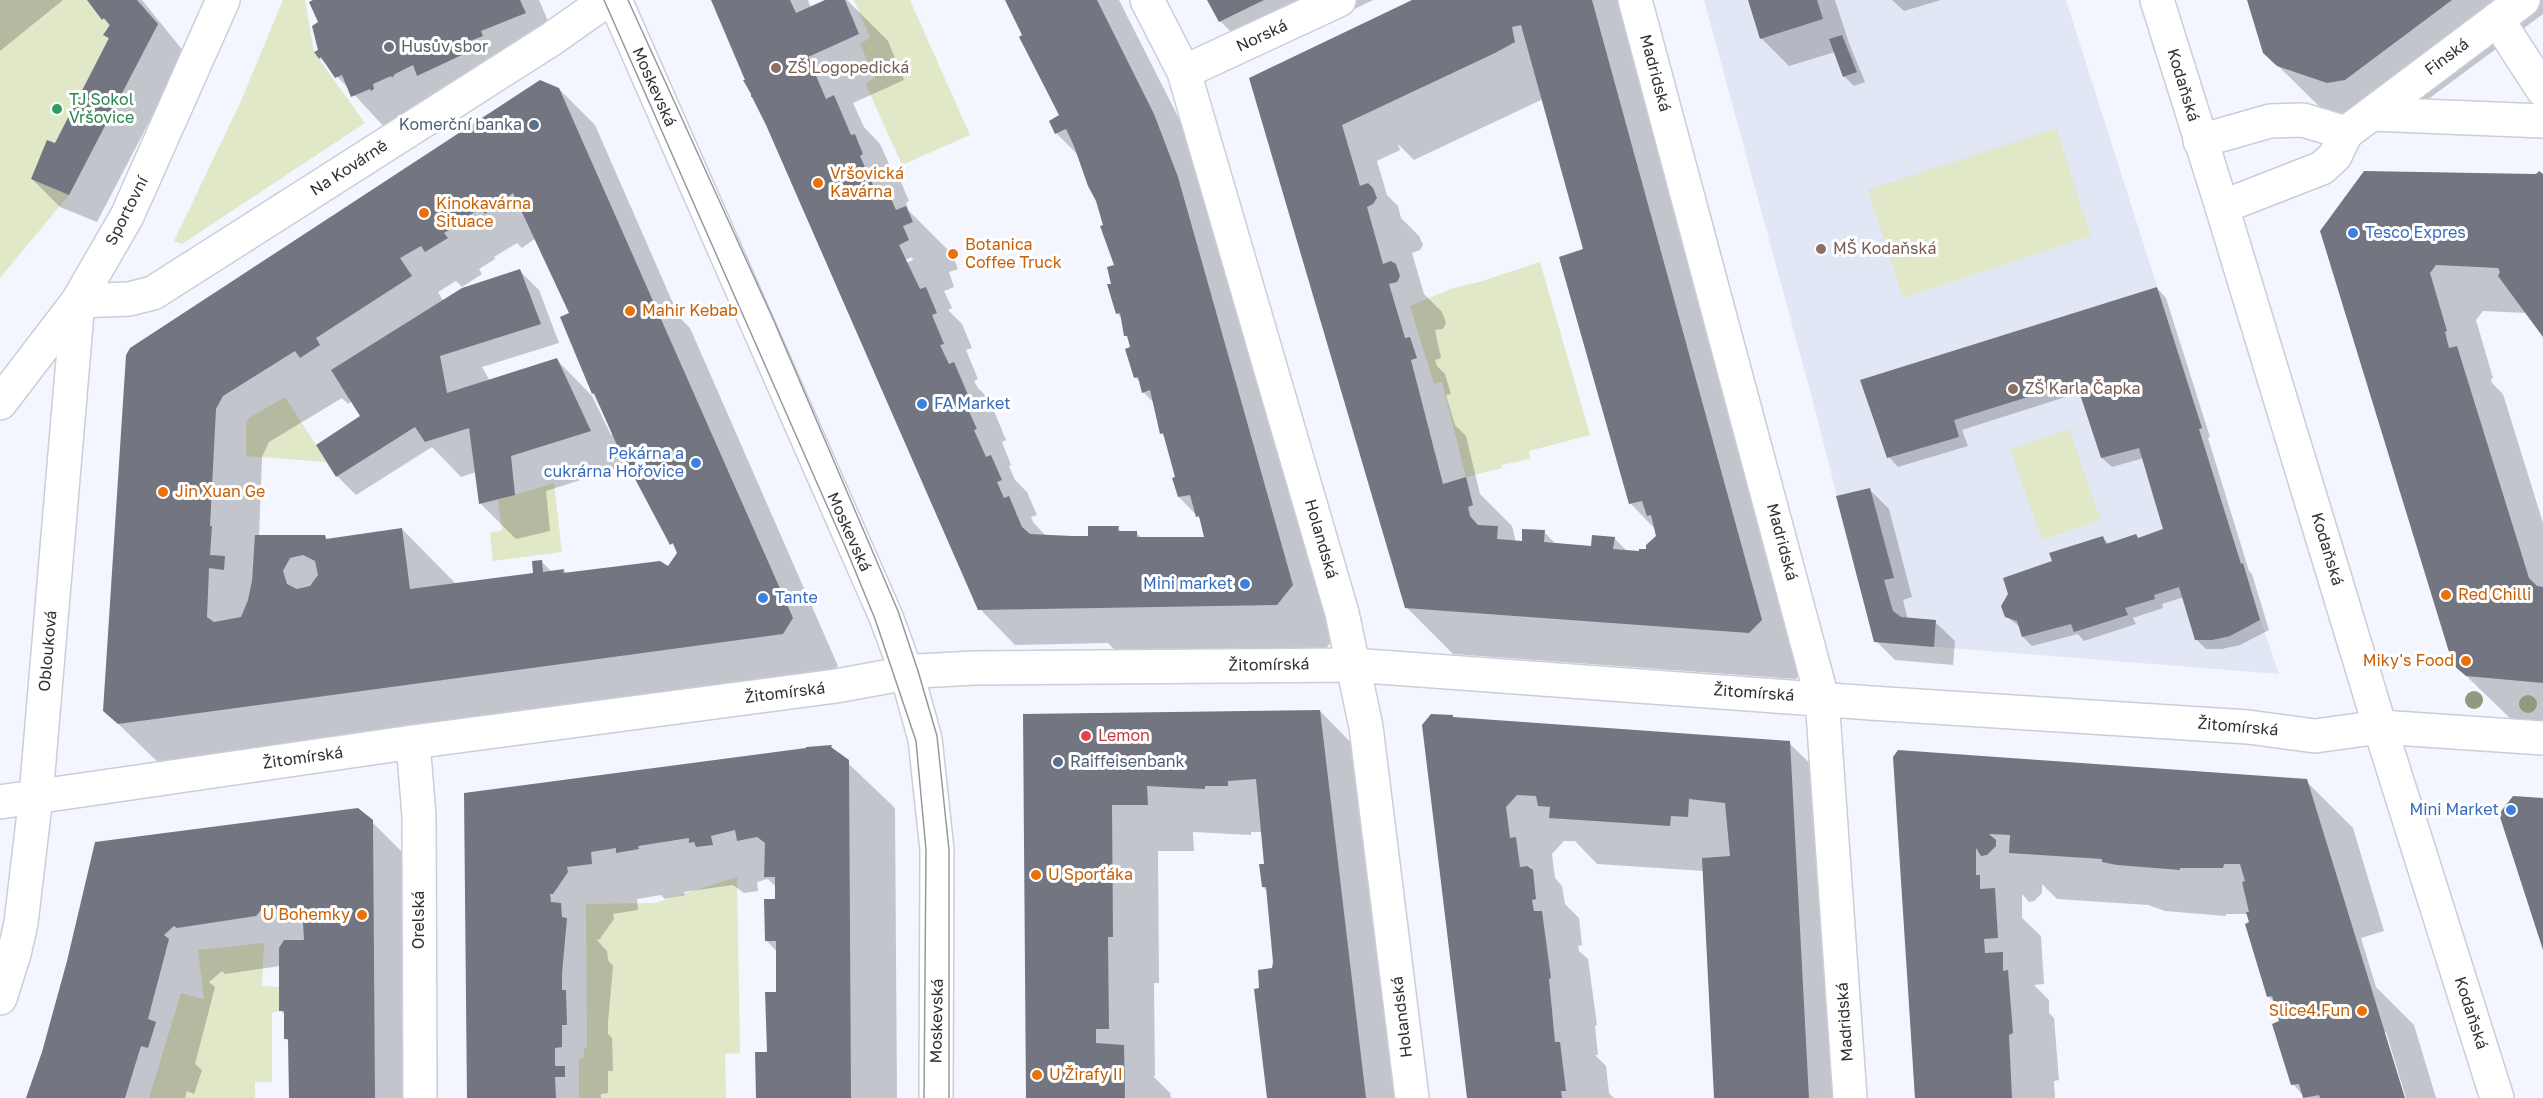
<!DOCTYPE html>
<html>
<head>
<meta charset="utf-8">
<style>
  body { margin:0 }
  canvas { display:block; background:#f3f6ff }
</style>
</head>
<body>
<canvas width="2543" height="1098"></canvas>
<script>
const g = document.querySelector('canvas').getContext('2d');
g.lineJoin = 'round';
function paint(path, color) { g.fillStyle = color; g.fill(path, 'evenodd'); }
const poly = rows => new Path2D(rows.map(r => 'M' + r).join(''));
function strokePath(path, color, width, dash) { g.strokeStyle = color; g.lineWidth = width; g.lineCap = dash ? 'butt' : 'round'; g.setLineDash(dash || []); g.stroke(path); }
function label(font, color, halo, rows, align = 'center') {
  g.font = font + ' "Golos Text",sans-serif'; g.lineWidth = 6; g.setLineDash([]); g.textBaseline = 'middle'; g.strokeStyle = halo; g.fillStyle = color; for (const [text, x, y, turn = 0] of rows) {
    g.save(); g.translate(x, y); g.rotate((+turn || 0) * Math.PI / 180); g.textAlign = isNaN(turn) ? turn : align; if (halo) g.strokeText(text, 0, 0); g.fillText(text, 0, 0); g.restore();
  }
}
paint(poly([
  [1704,0,2066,0,2202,428,2196,429,2279,674,1874,642,1812,398]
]), '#e2e7f5');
paint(poly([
  [0,0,137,0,158,24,69,195,0,278],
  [283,0,305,0,314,52,365,123,182,244,174,241,240,103],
  [854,0,910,0,970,135,902,165,865,83,875,78,860,44,870,38],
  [2056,128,2091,236,1903,298,1868,190],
  [1540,262,1590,435,1529,451,1530,459,1502,465,1502,468,1466,477,1442,382,1434,384,1410,306,1453,288,1479,282],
  [285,397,316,445,326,462,246,456,246,423,249,418],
  [2069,429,2101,520,2042,540,2010,449],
  [554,483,562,552,493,561,490,533,502,530,498,500],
  [737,877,740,1053,725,1054,726,1098,579,1098,579,1059,584,1058,584,1048,587,1047,586,904,655,903],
  [264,943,262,986,279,987,279,1011,272,1013,272,1082,255,1082,255,1098,149,1098,181,993,204,999,198,950]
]), '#e1e8c7');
paint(poly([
  [0,0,63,0,0,51],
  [89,0,142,0,185,53,97,222,60,207,32,179,56,145,110,40,105,35,109,25],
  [316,0,539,0,560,49,388,131,320,58,320,23],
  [712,0,808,0,811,8,829,0,847,0,888,41,904,80,853,103,864,127,880,144,894,175,901,182,909,201,906,203,909,211,952,254,958,269,949,272,954,287,944,291,952,308,948,310,962,324,972,348,966,350,978,379,974,381,978,388,989,399,1006,440,1002,442,1011,465,1009,466,1015,480,1027,492,1037,515,1031,517,1033,522,1046,536,1089,538,1118,528,1123,533,1136,533,1142,538,1206,539,1201,520,1179,497,1177,478,1165,437,1161,433,1155,404,1143,392,1141,383,1135,377,1132,348,1122,319,1117,313,1113,285,1116,266,1097,200,1079,156,1056,133,1061,116,1007,0,1119,0,1201,162,1339,632,1324,651,1119,654,1108,643,1015,645,980,609],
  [912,257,913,260,859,283,859,280],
  [1210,0,1373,0,1256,57,1220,21],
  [1415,0,1625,0,1807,667,1796,679,1453,654,1406,607,1250,79],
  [1543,99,1584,250,1630,503,1656,530,1658,536,1648,551,1627,551,1614,538,1592,548,1557,545,1544,532,1523,543,1516,542,1512,526,1480,494,1466,436,1455,425,1446,395,1451,394,1445,374,1437,366,1435,360,1441,358,1435,330,1443,329,1446,323,1442,312,1424,294,1412,253,1420,250,1423,245,1419,236,1401,218,1398,206,1387,195,1377,161,1400,150,1398,144,1414,160],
  [1749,0,1835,0,1849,43,1865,82,1854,86,1844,76,1835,52,1789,66,1761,38],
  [1892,0,1941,0,1904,11],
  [2249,0,2543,0,2543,14,2392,126,2325,112,2264,52],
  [559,89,595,125,679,317,690,328,838,666,829,680,166,770,105,711,128,355],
  [536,238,572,313,593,393,613,434,611,435,592,396,557,360,490,381,482,367,559,343,539,290,520,271,444,302,438,292,456,281,462,287,482,274,479,269,495,259,494,257,517,243,522,248],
  [342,398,348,404,352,401,362,416,337,476,356,495,432,447,461,477,476,472,480,503,516,539,550,531,546,491,625,466,621,455,630,464,678,554,669,569,567,574,564,570,552,572,541,561,535,574,457,585,402,529,328,540,325,537,259,537,262,457,269,442],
  [2543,176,2543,336,2526,313,2483,311,2476,320,2493,378,2491,379,2492,383,2503,394,2543,523,2543,724,2514,722,2454,664,2322,231],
  [2157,288,2166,298,2210,437,2208,438,2249,571,2252,574,2269,630,2240,645,2222,649,2206,649,2196,639,2184,597,2162,604,2163,608,2133,618,2136,624,2084,641,2078,634,2032,646,2023,637,2020,627,2006,616,2010,594,2054,562,2103,538,2109,544,2136,536,2139,539,2165,530,2144,458,2112,467,2102,458,2081,392,1962,430,1968,446,1898,467,1889,457],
  [1869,489,1889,509,1912,597,1903,600,1908,620,1935,622,1955,641,1953,665,1895,660,1876,641],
  [1320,711,1366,758,1415,1098,1268,1098,1261,990,1275,970,1268,892,1263,887,1266,865,1263,832,1251,832,1251,835,1193,832,1194,851,1158,851,1159,983,1154,983,1155,1076,1153,1076,1170,1093,1171,1098,1028,1098,1025,715],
  [1454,719,1789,743,1836,789,1853,1098,1717,1098,1704,871,1597,864,1575,841,1564,841,1552,854,1555,878,1562,886,1565,904,1579,918,1582,945,1578,946,1579,951,1588,959,1597,1025,1595,1026,1598,1055,1595,1055,1606,1066,1609,1093,1614,1098,1468,1098],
  [831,747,895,808,897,1098,757,1098,769,1054,777,993,777,952,766,940,776,901,777,888,768,879,757,882,758,891,744,893,733,885,684,892,685,895,665,899,661,895,637,899,638,910,613,914,614,919,599,940,596,939,607,951,608,960,613,966,608,1022,608,1034,612,1038,613,1071,608,1071,608,1093,601,1094,601,1098,467,1098,466,794],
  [1895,758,2306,781,2353,828,2384,931,2361,938,2376,987,2414,1025,2436,1098,2406,1098,2386,1032,2383,1032,2403,1098,2305,1098,2293,1084,2276,1004,2268,996,2248,914,2226,914,2226,916,2165,911,2148,905,2057,899,2042,884,2042,893,2034,901,2029,902,2022,894,2022,918,2041,936,2044,984,2034,985,2049,1000,2049,1013,2054,1018,2059,1080,2054,1081,2055,1098,1915,1098],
  [372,822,419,869,421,1098,290,1098,290,1043,285,1038,285,1015,281,1011,280,966,225,974,222,971,209,982,215,987,195,1064,202,1070,194,1094,187,1091,185,1098,27,1098,43,1052,69,962]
]), '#0003');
paint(poly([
  [87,0,137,0,158,24,69,195,31,179,47,140,55,143,109,38,103,35,110,25,104,18,102,20],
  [313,0,520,0,526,13,481,31,483,36,460,45,464,54,417,76,413,65,395,74,392,78,391,76,373,84,374,89,371,91,370,89,351,97,342,75,335,78,321,57,319,59,314,52,318,50,312,26,318,22,309,2],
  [711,0,790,0,796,13,825,0,845,0,859,34,808,57,826,99,834,95,851,135,855,134,863,154,860,156,877,194,887,190,896,210,906,206,913,222,903,226,909,240,899,245,920,289,926,287,937,313,932,315,944,344,940,345,949,364,954,362,972,404,967,407,977,429,974,430,986,457,991,455,1002,480,997,482,1004,498,1009,496,1022,527,1030,534,1072,536,1088,536,1088,526,1119,526,1118,531,1137,531,1137,537,1204,537,1199,516,1196,517,1190,495,1178,497,1172,478,1175,477,1163,433,1160,434,1150,390,1142,393,1138,377,1134,378,1125,349,1130,347,1127,336,1124,336,1120,313,1116,314,1107,284,1111,284,1107,267,1114,265,1100,226,1103,225,1096,201,1088,186,1074,146,1066,129,1055,134,1049,121,1059,115,1019,37,1022,35,1005,0,1097,0,1154,114,1178,177,1293,585,1277,605,978,610,766,125,752,97,751,97,751,94,743,80,745,80],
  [1207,0,1264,0,1219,22],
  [1412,0,1592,0,1762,620,1749,633,1405,608,1249,78],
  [1521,25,1583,249,1559,257,1629,504,1642,501,1647,516,1651,515,1656,536,1646,545,1646,549,1639,549,1639,551,1613,549,1615,537,1592,535,1591,546,1544,542,1545,530,1522,529,1522,541,1497,539,1498,526,1478,525,1470,516,1468,507,1473,505,1466,477,1443,484,1411,360,1417,358,1410,337,1405,338,1389,284,1397,282,1400,276,1396,264,1391,261,1383,264,1367,207,1373,204,1377,198,1373,188,1368,183,1360,186,1342,125,1495,53,1515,42,1512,27],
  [1748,0,1817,0,1823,19,1760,39],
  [2247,0,2452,0,2345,80,2327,83,2277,66,2263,53],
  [1842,35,1857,72,1843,77,1829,39],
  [540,80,559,88,793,618,783,634,118,724,103,711,126,355,130,348],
  [513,193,569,313,560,317,592,394,594,393,624,461,625,460,670,545,673,543,677,553,668,566,660,561,563,573,564,569,543,572,542,560,532,561,533,573,410,589,402,528,326,539,325,535,255,535,252,581,248,600,241,617,214,622,207,617,209,568,224,570,225,556,210,555,212,526,210,526,216,409,223,396,295,351,300,358,320,345,316,338,412,276,400,258,421,246,425,252,448,238,444,233,461,223,460,221,481,208,485,214],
  [303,555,315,561,318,575,310,586,297,589,287,584,283,571,290,558],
  [2364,171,2536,174,2539,171,2543,174,2543,337,2498,276,2500,272,2498,268,2436,265,2430,273,2447,331,2445,332,2449,348,2457,346,2529,578,2537,586,2543,587,2543,683,2466,676,2453,665,2320,231],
  [520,269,541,324,440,356,447,393,557,358,591,431,511,456,515,495,479,504,469,428,425,442,415,427,336,477,316,445,360,416,331,370,462,288],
  [2157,287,2202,428,2199,429,2241,564,2243,563,2260,620,2230,636,2212,640,2195,640,2179,587,2154,595,2155,599,2125,608,2128,615,2074,632,2071,624,2022,637,2017,621,2005,617,2001,606,2008,594,2003,578,2052,561,2049,553,2103,536,2106,544,2136,534,2138,538,2163,529,2139,448,2101,458,2076,382,1954,420,1959,437,1887,458,1860,380],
  [1870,488,1894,578,1884,580,1893,611,1901,617,1936,620,1934,647,1874,642,1836,496],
  [1320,710,1366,1098,1267,1098,1254,989,1259,988,1258,970,1272,968,1273,962,1266,887,1262,887,1259,864,1264,864,1256,779,1228,781,1228,786,1205,786,1205,789,1147,786,1148,805,1112,805,1113,937,1108,937,1109,1029,1096,1029,1096,1043,1124,1045,1125,1098,1026,1098,1023,714],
  [1431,714,1453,715,1453,717,1790,741,1809,1098,1714,1098,1702,858,1730,856,1725,803,1689,799,1688,817,1671,816,1670,826,1549,818,1550,807,1538,806,1536,796,1517,795,1506,807,1510,838,1516,837,1520,867,1527,866,1533,870,1536,899,1532,900,1534,911,1542,911,1551,978,1549,979,1555,1042,1560,1042,1566,1091,1561,1091,1562,1098,1467,1098,1422,725],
  [832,745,831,747,849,760,851,1098,756,1098,755,1052,767,1052,765,992,776,992,776,941,765,941,764,899,775,899,775,877,764,877,765,843,757,837,737,841,735,830,711,836,713,845,696,847,694,842,689,843,689,838,638,846,639,849,616,853,616,848,591,852,592,864,567,867,568,872,553,894,550,894,551,902,561,903,562,917,567,918,562,974,562,990,566,990,567,1025,562,1025,562,1047,555,1048,555,1066,565,1066,565,1077,555,1077,556,1098,467,1098,464,793,806,748,806,747],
  [1898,750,2307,779,2405,1098,2320,1098,2319,1095,2303,1098,2299,1084,2291,1085,2272,1024,2279,1021,2275,1005,2272,996,2267,997,2245,924,2249,922,2246,912,2249,912,2242,882,2245,881,2240,864,2224,864,2223,868,2180,868,2180,870,2117,865,2102,862,2102,859,2009,853,2010,835,1989,834,1996,840,1996,846,1987,855,1981,856,1976,848,1976,875,1980,875,1980,889,1995,888,1998,938,1984,939,1985,953,2003,952,2003,971,2008,970,2013,1033,2009,1035,2012,1098,1915,1098,1893,757],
  [2513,796,2543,798,2543,950,2499,814],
  [358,808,373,820,375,1098,289,1098,288,1039,284,1039,284,1011,279,1011,279,948,284,940,304,940,303,923,291,915,287,908,262,911,262,909,256,916,177,928,174,926,164,935,169,939,148,1019,156,1022,148,1048,141,1046,125,1098,26,1098,42,1052,67,961,95,842]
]), '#737680');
const minor = poly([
  [615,0,886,617,907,674,925,739,937,850,936,1098],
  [1147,0,1184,72,1342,613,1366,727,1412,1098],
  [1635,0,1822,698,1850,1098],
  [2497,19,2543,90],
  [1184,72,1339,0],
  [2372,114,2543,121],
  [2200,141,2270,121,2303,120,2346,133],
  [2222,207,2322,168,2335,156,2346,133,2523,0],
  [413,742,419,816,420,1098],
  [0,802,413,742,836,686,918,671,974,668,1352,665,1871,703,2248,727,2315,736,2380,727,2543,738],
  [0,998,14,954,21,923,36,796,78,301,129,299,153,293,550,40,607,0]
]);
const tertiary = poly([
  [2157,0,2222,207,2380,727,2497,1098],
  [0,403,78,301,127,216,223,0]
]);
strokePath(minor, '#caced9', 36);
strokePath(tertiary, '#caced9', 36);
strokePath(minor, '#fff', 33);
strokePath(tertiary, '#fff', 33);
strokePath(poly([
  [604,0,847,551,875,619,916,741,926,850,924,1098],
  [628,0,774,321,898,611,918,671,937,736,949,850,949,1098]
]), '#96989f', 1.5);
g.fillStyle = '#93997f';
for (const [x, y] of [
  [2474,700],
  [2528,704]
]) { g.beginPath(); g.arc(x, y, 9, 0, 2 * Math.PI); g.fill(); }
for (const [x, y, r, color] of [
  [389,47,6,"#6b7280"],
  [776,68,6,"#8d6e63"],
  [57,109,6,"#2e9e5b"],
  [534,125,6,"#5c6f8a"],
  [818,183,6,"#e8710a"],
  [424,213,6,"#e8710a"],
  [2353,233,6,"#3f7fe0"],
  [1821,249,6,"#8d6e63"],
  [953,254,6,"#e8710a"],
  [630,311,6,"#e8710a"],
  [2013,389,6,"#8d6e63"],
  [922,404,6,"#3f7fe0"],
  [696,463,6,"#3f7fe0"],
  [163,492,6,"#e8710a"],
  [1245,584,6,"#3f7fe0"],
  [2446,595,6,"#e8710a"],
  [763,598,6,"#3f7fe0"],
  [2466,661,6,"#e8710a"],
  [1086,736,6,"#e0444e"],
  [1058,762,6,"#5c6f8a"],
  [2511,810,6,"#3f7fe0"],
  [1036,875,6,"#e8710a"],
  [362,915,6,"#e8710a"],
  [2362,1011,6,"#e8710a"],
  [1037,1075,6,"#e8710a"]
]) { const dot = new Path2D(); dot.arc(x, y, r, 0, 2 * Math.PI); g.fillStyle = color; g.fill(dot); strokePath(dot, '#fff', 2); }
label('16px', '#303136', '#fff', [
  ["Norská",1262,36,-25],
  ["Finská",2447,57,-37],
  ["Madridská",1655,73,75],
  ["Kodaňská",2183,85,73],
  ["Moskevská",654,87,66],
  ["Na Kovárně",349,168,-33],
  ["Sportovní",127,211,-63],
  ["Moskevská",849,532,66],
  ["Holandská",1321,539,74],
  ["Madridská",1782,542,75],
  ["Kodaňská",2327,549,73],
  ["Oblouková",48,651,-85],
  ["Žitomírská",1269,665,-1],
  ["Žitomírská",785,693,-7],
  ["Žitomírská",1754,693,4],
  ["Žitomírská",2238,727,5],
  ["Žitomírská",303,758,-8],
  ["Orelská",419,920,-90],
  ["Kodaňská",2471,1013,72],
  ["Holandská",1402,1017,-97],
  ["Moskevská",937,1021,-89],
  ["Madridská",1845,1022,-94]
]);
label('16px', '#5b616d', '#fff', [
  ["Husův sbor",401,47]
], 'left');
label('16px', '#785e54', '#fff', [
  ["ZŠ Logopedická",788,68],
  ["MŠ Kodaňská",1833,249],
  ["ZŠ Karla Čapka",2025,389]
], 'left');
label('16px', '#27864d', '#fff', [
  ["TJ Sokol",69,100],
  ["Vršovice",69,118]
], 'left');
label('16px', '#4e5e75', '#fff', [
  ["Komerční banka",522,125],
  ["Raiffeisenbank",1070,762,"left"]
], 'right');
label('16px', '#c56008', '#fff', [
  ["Vršovická",830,174],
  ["Kavárna",830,192],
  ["Kinokavárna",436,204],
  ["Situace",436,222],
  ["Botanica",965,245],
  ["Coffee Truck",965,263],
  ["Mahir Kebab",642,311],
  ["Jin Xuan Ge",175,492],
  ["Red Chilli",2458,595],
  ["Miky's Food",2454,661,"right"],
  ["U Sporťáka",1048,875],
  ["U Bohemky",350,915,"right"],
  ["Slice4.Fun",2350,1011,"right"],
  ["U Žirafy II",1049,1075]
], 'left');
label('16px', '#366cbe', '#fff', [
  ["Tesco Expres",2365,233],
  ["FA Market",934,404],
  ["Pekárna a",684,454,"right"],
  ["cukrárna Hořovice",684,472,"right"],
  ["Mini market",1233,584,"right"],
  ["Tante",775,598],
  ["Mini Market",2499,810,"right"]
], 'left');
label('16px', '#be3a42', '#fff', [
  ["Lemon",1098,736]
], 'left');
</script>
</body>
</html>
